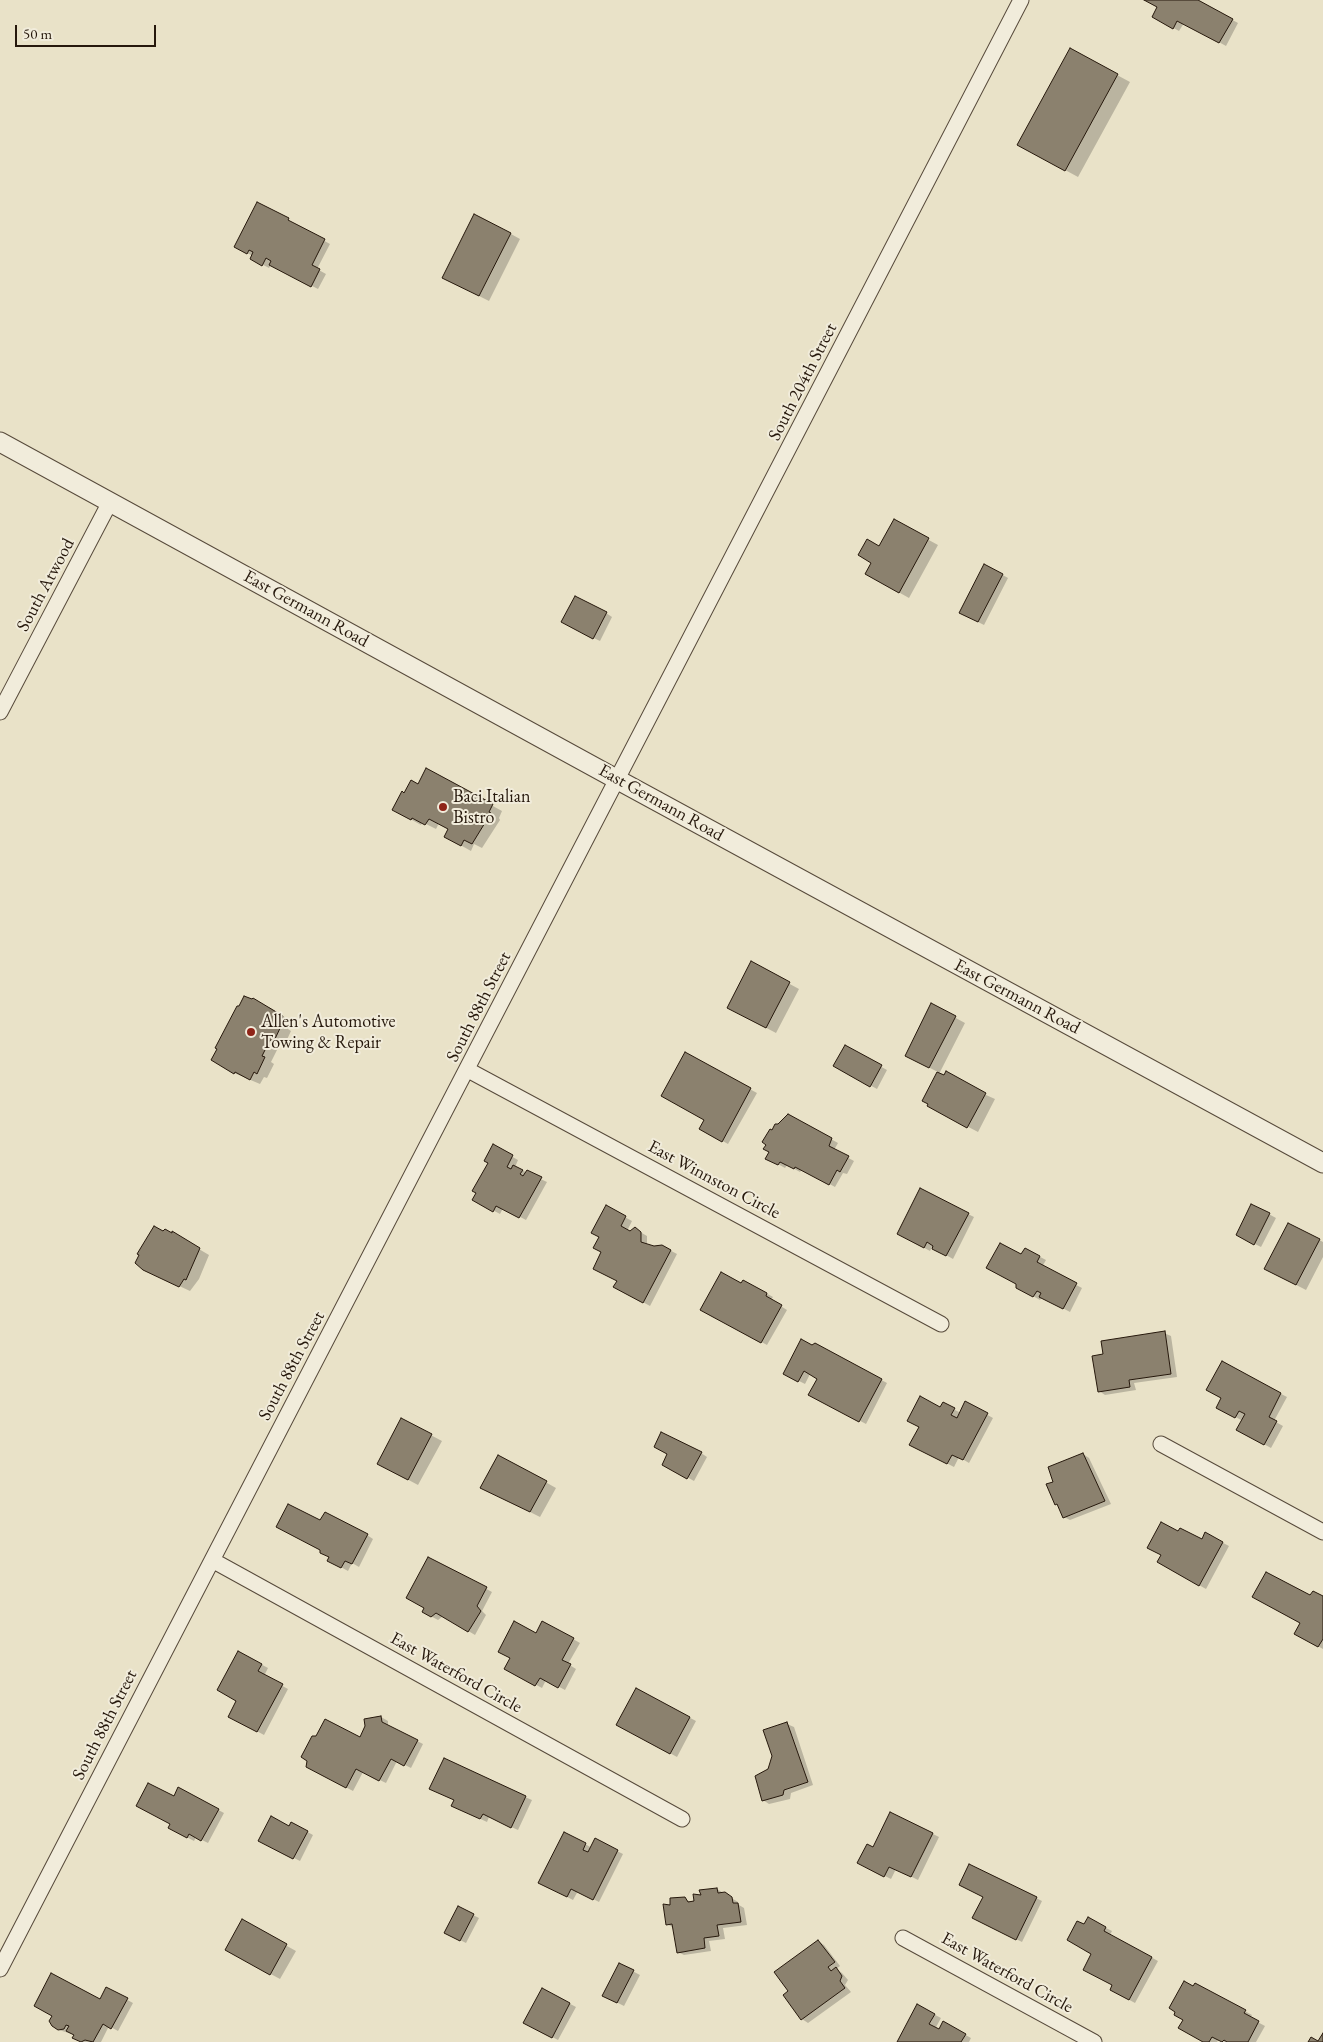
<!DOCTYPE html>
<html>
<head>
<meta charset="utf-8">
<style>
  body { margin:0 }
  #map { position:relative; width:1323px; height:2042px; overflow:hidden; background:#e9e2c8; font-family:"EB Garamond",serif }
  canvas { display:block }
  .scale { position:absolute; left:15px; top:25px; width:141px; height:22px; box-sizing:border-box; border:2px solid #26180c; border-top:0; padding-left:6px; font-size:15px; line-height:18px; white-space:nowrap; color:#26180c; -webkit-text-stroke:4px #f1ecdb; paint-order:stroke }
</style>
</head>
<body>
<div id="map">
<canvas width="1323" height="2042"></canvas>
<div class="scale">50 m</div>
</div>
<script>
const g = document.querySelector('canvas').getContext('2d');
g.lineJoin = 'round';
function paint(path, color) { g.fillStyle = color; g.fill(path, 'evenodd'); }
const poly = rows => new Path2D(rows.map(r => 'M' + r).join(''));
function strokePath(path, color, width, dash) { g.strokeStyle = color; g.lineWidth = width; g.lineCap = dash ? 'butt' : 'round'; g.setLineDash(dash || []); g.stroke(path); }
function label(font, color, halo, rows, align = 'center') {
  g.font = font + ' "EB Garamond",serif'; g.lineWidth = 4; g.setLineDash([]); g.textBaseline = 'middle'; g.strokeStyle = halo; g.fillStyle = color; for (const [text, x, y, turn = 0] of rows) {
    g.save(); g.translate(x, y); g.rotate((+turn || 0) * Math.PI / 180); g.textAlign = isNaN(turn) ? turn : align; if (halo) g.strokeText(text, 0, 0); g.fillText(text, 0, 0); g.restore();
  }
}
paint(poly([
  [1146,0,1196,0,1238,23,1226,46,1184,23,1179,31,1159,20,1159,7],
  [1117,75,1130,82,1078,177,1032,152],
  [258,204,330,244,317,269,326,274,318,289,271,265,269,268,252,259,253,256,235,247],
  [511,234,520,239,489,301,453,283],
  [894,521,938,545,909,598,866,574],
  [985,565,1008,578,984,625,966,616],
  [606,613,612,617,600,641,569,626],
  [427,770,502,811,499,818,500,820,482,848,474,844,471,851,446,837,450,829,439,823,436,829,422,822,421,825,394,810,405,794,418,786],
  [751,963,799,989,776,1033,738,1013],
  [932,1005,965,1023,939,1074,995,1099,978,1132,938,1111,923,1100,938,1072,916,1061],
  [269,1007,292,1022,288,1029,291,1031,284,1046,280,1044,271,1062,274,1064,267,1078,264,1077,260,1084,234,1073],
  [845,1047,887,1070,877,1089,835,1066],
  [685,1054,757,1093,728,1144,701,1129,705,1119],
  [788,1115,838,1143,834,1150,854,1161,847,1174,843,1173,835,1187,802,1169,800,1172,787,1165,785,1168,767,1158,770,1152,772,1132],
  [493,1146,518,1160,515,1167,547,1182,526,1220,503,1208,500,1214,474,1200,489,1162],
  [1252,1205,1276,1218,1261,1247,1243,1238],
  [606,1207,632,1221,627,1231,630,1233,635,1229,647,1236,647,1245,654,1248,662,1246,677,1254,650,1306,615,1287,618,1281,603,1252,600,1237],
  [968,1214,974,1217,953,1259,932,1247,930,1251,904,1237],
  [1289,1224,1323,1242,1323,1257,1306,1290,1275,1274],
  [164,1233,182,1239,209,1255,199,1279,190,1291,162,1278],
  [1025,1249,1046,1260,1042,1267,1082,1288,1070,1312,1042,1297,1040,1300,1024,1291],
  [744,1281,773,1297,771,1300,787,1310,767,1345,701,1309,742,1285],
  [1164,1333,1171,1336,1177,1377,1134,1383,1136,1390,1105,1395,1099,1391,1104,1355],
  [815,1345,887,1383,866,1424,810,1394,819,1378,810,1374,805,1384,785,1374],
  [1222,1363,1287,1397,1274,1421,1283,1426,1271,1448,1238,1430,1243,1421,1217,1407,1222,1398],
  [966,1403,993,1418,969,1463,959,1457,954,1467,917,1448,920,1427,941,1409,943,1404,961,1413],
  [402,1420,442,1441,418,1485,388,1469],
  [701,1453,707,1457,694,1481,664,1464],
  [1083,1454,1089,1458,1111,1504,1070,1520,1064,1517,1060,1506,1056,1504,1055,1482],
  [499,1456,556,1488,540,1517,492,1493],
  [321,1522,367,1535,373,1539,359,1567,352,1563,348,1571,328,1560,330,1557],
  [1179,1532,1202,1541,1206,1534,1229,1546,1206,1589,1158,1562],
  [429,1558,492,1592,482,1611,486,1615,475,1635,443,1616,438,1620,423,1612,426,1608],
  [1311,1597,1323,1598,1323,1649,1296,1634],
  [543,1622,580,1643,568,1664,576,1669,565,1690,546,1680,542,1688,505,1668,536,1635],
  [238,1652,268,1668,264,1676,288,1689,264,1735,229,1716,238,1700],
  [637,1690,696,1721,677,1757,618,1725],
  [381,1717,388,1721,388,1726,423,1744,411,1768,397,1761,386,1783,363,1772,353,1791,313,1770,360,1738,367,1726,365,1720],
  [787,1724,794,1727,813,1785,791,1793,790,1799,769,1804,763,1800,769,1770],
  [179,1789,224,1813,208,1843,196,1837,194,1841,170,1828,174,1798],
  [525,1797,532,1800,518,1830,489,1817,487,1822,459,1809],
  [891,1813,939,1837,918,1880,896,1869,891,1879,865,1866],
  [291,1823,313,1835,300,1861,266,1844,289,1827],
  [585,1844,592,1848,617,1851,623,1854,599,1902,578,1891,573,1900,546,1886],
  [717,1889,738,1902,739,1905,744,1908,747,1925,723,1928,725,1939,709,1941,711,1951,684,1955,678,1952,674,1928,667,1924,671,1907,685,1899,691,1902],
  [1036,1898,1042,1901,1022,1942,980,1921],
  [473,1915,479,1918,466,1943,452,1936],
  [1088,1919,1112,1931,1110,1935,1158,1961,1135,2003,1111,1990,1114,1985,1093,1954,1084,1926],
  [242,1921,296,1951,280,1979,226,1950],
  [818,1941,824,1945,840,1966,836,1969,842,1973,848,1980,845,1985,851,1992,808,2023,802,2019,790,1991],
  [619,1964,640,1975,624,2006,610,1999],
  [1196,1984,1252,2015,1250,2018,1265,2026,1256,2042,1224,2042,1219,2039,1217,2042,1205,2042,1184,2020],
  [107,1989,133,2003,118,2031,109,2026,101,2042,82,2042,75,2035,59,2030,100,2000],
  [542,1989,576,2007,558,2040,531,2026],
  [918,2006,941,2018,935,2029,939,2031,944,2023,971,2038,969,2042,898,2042]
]), '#0003');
const building = poly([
  [1144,0,1198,0,1233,19,1219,43,1177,21,1173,29,1152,17,1157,7,1144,0],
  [1070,48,1118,74,1065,171,1017,145,1070,48],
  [257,202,289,218,288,220,325,239,312,265,320,269,311,287,269,265,271,261,266,258,262,266,250,259,253,252,249,250,247,254,234,247,257,202],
  [474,214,511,233,479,296,442,278,474,214],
  [894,519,929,538,899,593,865,574,871,563,858,555,867,539,879,546,894,519],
  [984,564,1003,574,978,622,959,613,984,564],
  [575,596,607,612,593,639,561,622,575,596],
  [426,768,493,804,489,812,491,813,472,844,464,840,461,846,444,837,448,829,429,819,425,825,412,818,411,820,392,810,402,791,404,793,411,780,418,784,426,768],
  [751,961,790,982,766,1028,727,1008,751,961],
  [244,996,252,999,253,998,283,1016,279,1023,282,1024,274,1041,270,1040,262,1056,265,1057,257,1074,254,1072,250,1080,235,1072,234,1074,211,1060,217,1049,215,1048,237,1006,239,1006,244,996],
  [931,1003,956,1016,929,1068,905,1056,931,1003],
  [845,1045,882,1065,870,1087,833,1066,845,1045],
  [685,1052,751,1088,722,1142,699,1129,704,1120,661,1096,685,1052],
  [946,1071,986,1093,967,1128,927,1106,928,1104,922,1101,937,1072,944,1075,946,1071],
  [788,1114,832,1138,829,1146,849,1156,840,1172,837,1170,829,1185,795,1167,794,1169,780,1162,778,1165,765,1159,769,1152,763,1149,766,1145,762,1142,770,1129,772,1130,775,1124,778,1124,788,1114],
  [493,1144,513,1155,507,1167,511,1169,513,1165,523,1170,520,1174,523,1176,527,1170,542,1177,519,1218,496,1206,493,1212,472,1200,476,1193,472,1191,488,1163,484,1161,493,1144],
  [920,1188,969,1213,946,1256,932,1249,933,1246,927,1242,924,1248,897,1234,920,1188],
  [1251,1204,1270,1213,1254,1245,1236,1235,1251,1204],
  [606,1205,626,1216,621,1226,630,1231,635,1227,641,1232,641,1242,654,1246,662,1245,671,1250,643,1303,613,1287,617,1281,593,1269,601,1252,593,1248,599,1237,591,1233,606,1205],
  [1288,1223,1320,1239,1296,1285,1264,1269,1288,1223],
  [154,1226,163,1231,165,1229,172,1233,172,1231,200,1248,186,1280,184,1279,179,1287,143,1270,135,1263,139,1255,137,1254,154,1226],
  [1000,1243,1021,1254,1025,1248,1040,1256,1037,1262,1077,1283,1063,1309,1039,1297,1041,1293,1037,1291,1033,1297,1016,1288,1016,1284,986,1268,1000,1243],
  [721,1272,741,1283,743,1280,767,1293,766,1296,782,1305,761,1343,700,1310,721,1272],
  [1165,1331,1171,1374,1129,1380,1130,1387,1098,1392,1092,1356,1103,1354,1101,1341,1165,1331],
  [801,1339,812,1345,815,1343,882,1379,859,1422,808,1395,817,1379,804,1371,798,1382,783,1374,801,1339],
  [1222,1361,1281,1393,1269,1417,1277,1421,1264,1445,1236,1430,1245,1414,1239,1411,1235,1418,1216,1408,1221,1398,1206,1390,1222,1361],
  [920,1396,940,1407,943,1402,955,1408,951,1415,957,1418,965,1401,988,1413,963,1460,952,1455,947,1464,909,1445,919,1427,907,1421,920,1396],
  [401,1418,432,1434,408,1480,377,1464,401,1418],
  [661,1432,702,1452,687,1479,662,1465,667,1454,654,1447,661,1432],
  [1083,1453,1105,1501,1063,1518,1057,1504,1055,1505,1046,1484,1053,1482,1048,1467,1083,1453],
  [498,1455,547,1481,530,1512,480,1488,498,1455],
  [288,1504,320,1520,325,1512,368,1534,352,1564,345,1561,341,1568,327,1561,329,1557,320,1553,320,1550,276,1527,288,1504],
  [1161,1522,1178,1531,1180,1528,1202,1539,1205,1532,1223,1542,1199,1586,1157,1562,1161,1555,1147,1548,1161,1522],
  [428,1557,487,1587,477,1606,481,1611,468,1632,436,1613,431,1617,422,1612,424,1608,406,1598,428,1557],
  [1266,1572,1310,1595,1313,1591,1323,1596,1323,1639,1318,1647,1294,1634,1300,1623,1252,1597,1266,1572],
  [514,1621,536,1633,542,1621,574,1638,562,1660,571,1664,558,1688,540,1678,535,1686,504,1669,510,1658,498,1652,514,1621],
  [238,1651,262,1664,258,1671,283,1684,257,1732,228,1717,236,1701,217,1690,238,1651],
  [636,1688,690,1717,670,1754,616,1725,636,1688],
  [381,1716,382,1722,418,1740,404,1766,391,1759,379,1781,356,1769,346,1788,306,1767,307,1761,301,1757,312,1736,316,1736,325,1719,360,1737,365,1726,364,1719,381,1716],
  [787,1722,808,1782,784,1790,783,1795,762,1801,755,1776,768,1769,772,1756,763,1730,787,1722],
  [444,1758,526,1796,511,1828,483,1814,480,1819,451,1806,454,1800,429,1789,444,1758],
  [148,1783,174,1796,178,1787,219,1809,201,1841,189,1834,187,1838,168,1828,170,1824,136,1806,148,1783],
  [890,1812,933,1833,911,1877,889,1867,884,1877,857,1863,867,1844,873,1847,890,1812],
  [271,1816,289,1826,291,1822,308,1831,293,1859,258,1841,271,1816],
  [564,1832,586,1843,583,1850,588,1852,595,1838,618,1850,593,1900,571,1889,567,1897,538,1883,564,1832],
  [969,1864,1037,1897,1016,1940,972,1918,983,1897,959,1885,969,1864],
  [717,1888,718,1893,725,1892,732,1897,733,1903,738,1903,741,1922,717,1925,719,1936,704,1938,705,1948,677,1953,672,1924,666,1925,663,1904,670,1905,670,1898,685,1897,688,1902,694,1901,693,1894,701,1895,699,1890,717,1888],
  [458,1906,474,1914,460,1941,444,1933,458,1906],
  [1088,1917,1106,1927,1104,1931,1152,1957,1129,2000,1110,1990,1112,1985,1083,1970,1091,1954,1067,1940,1077,1921,1084,1924,1088,1917],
  [242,1919,287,1944,270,1975,225,1950,242,1919],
  [818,1940,835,1962,828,1967,831,1971,836,1967,842,1976,840,1981,845,1988,801,2020,783,1995,788,1991,774,1972,818,1940],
  [619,1963,634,1970,617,2003,602,1996,619,1963],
  [51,1973,100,1999,106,1987,128,1998,111,2029,103,2024,93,2042,85,2040,81,2042,72,2038,74,2035,66,2031,69,2026,66,2025,64,2029,58,2030,52,2026,49,2021,52,2016,34,2006,51,1973],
  [1184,1981,1193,1986,1195,1983,1246,2010,1244,2013,1259,2021,1248,2042,1227,2042,1224,2040,1222,2042,1212,2037,1209,2042,1203,2042,1178,2028,1183,2020,1174,2015,1175,2012,1169,2008,1184,1981],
  [542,1988,570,2003,552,2038,523,2023,542,1988],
  [917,2004,935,2014,929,2024,939,2029,943,2021,966,2034,961,2042,897,2042,917,2004],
  [1323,2033,1323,2042,1308,2042,1311,2037,1318,2041,1323,2033]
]);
paint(building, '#8b816e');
strokePath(building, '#26180c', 1);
const minor = poly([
  [0,712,110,502],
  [468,1070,941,1324],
  [1161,1444,1323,1532],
  [212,1560,682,1819],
  [903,1938,1094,2042],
  [0,1969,1021,0]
]);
const tertiary = poly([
  [0,442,618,780,1323,1163]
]);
strokePath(minor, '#574a3b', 17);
strokePath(tertiary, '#574a3b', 21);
strokePath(minor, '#f1ecdb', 15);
strokePath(tertiary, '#f1ecdb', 19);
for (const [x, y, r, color] of [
  [443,807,5,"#8f2418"],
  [251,1032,5,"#8f2418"]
]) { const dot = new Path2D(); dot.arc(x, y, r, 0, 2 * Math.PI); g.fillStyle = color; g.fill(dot); strokePath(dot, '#f1ecdb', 2); }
label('18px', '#26180c', '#f1ecdb', [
  ["South 204th Street",803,382,-63],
  ["South Atwood",46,585,-62],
  ["East Germann Road",306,609,29],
  ["East Germann Road",661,803,29],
  ["East Germann Road",1017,997,28],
  ["South 88th Street",479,1007,-63],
  ["East Winnston Circle",714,1180,28],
  ["South 88th Street",292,1366,-62],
  ["East Waterford Circle",456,1673,29],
  ["South 88th Street",105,1725,-63],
  ["East Waterford Circle",1007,1973,29]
]);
label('18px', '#26180c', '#f1ecdb', [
  ["Baci Italian",453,797],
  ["Bistro",453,818],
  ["Allen's Automotive",261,1022],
  ["Towing & Repair",261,1043]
], 'left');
</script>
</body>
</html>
